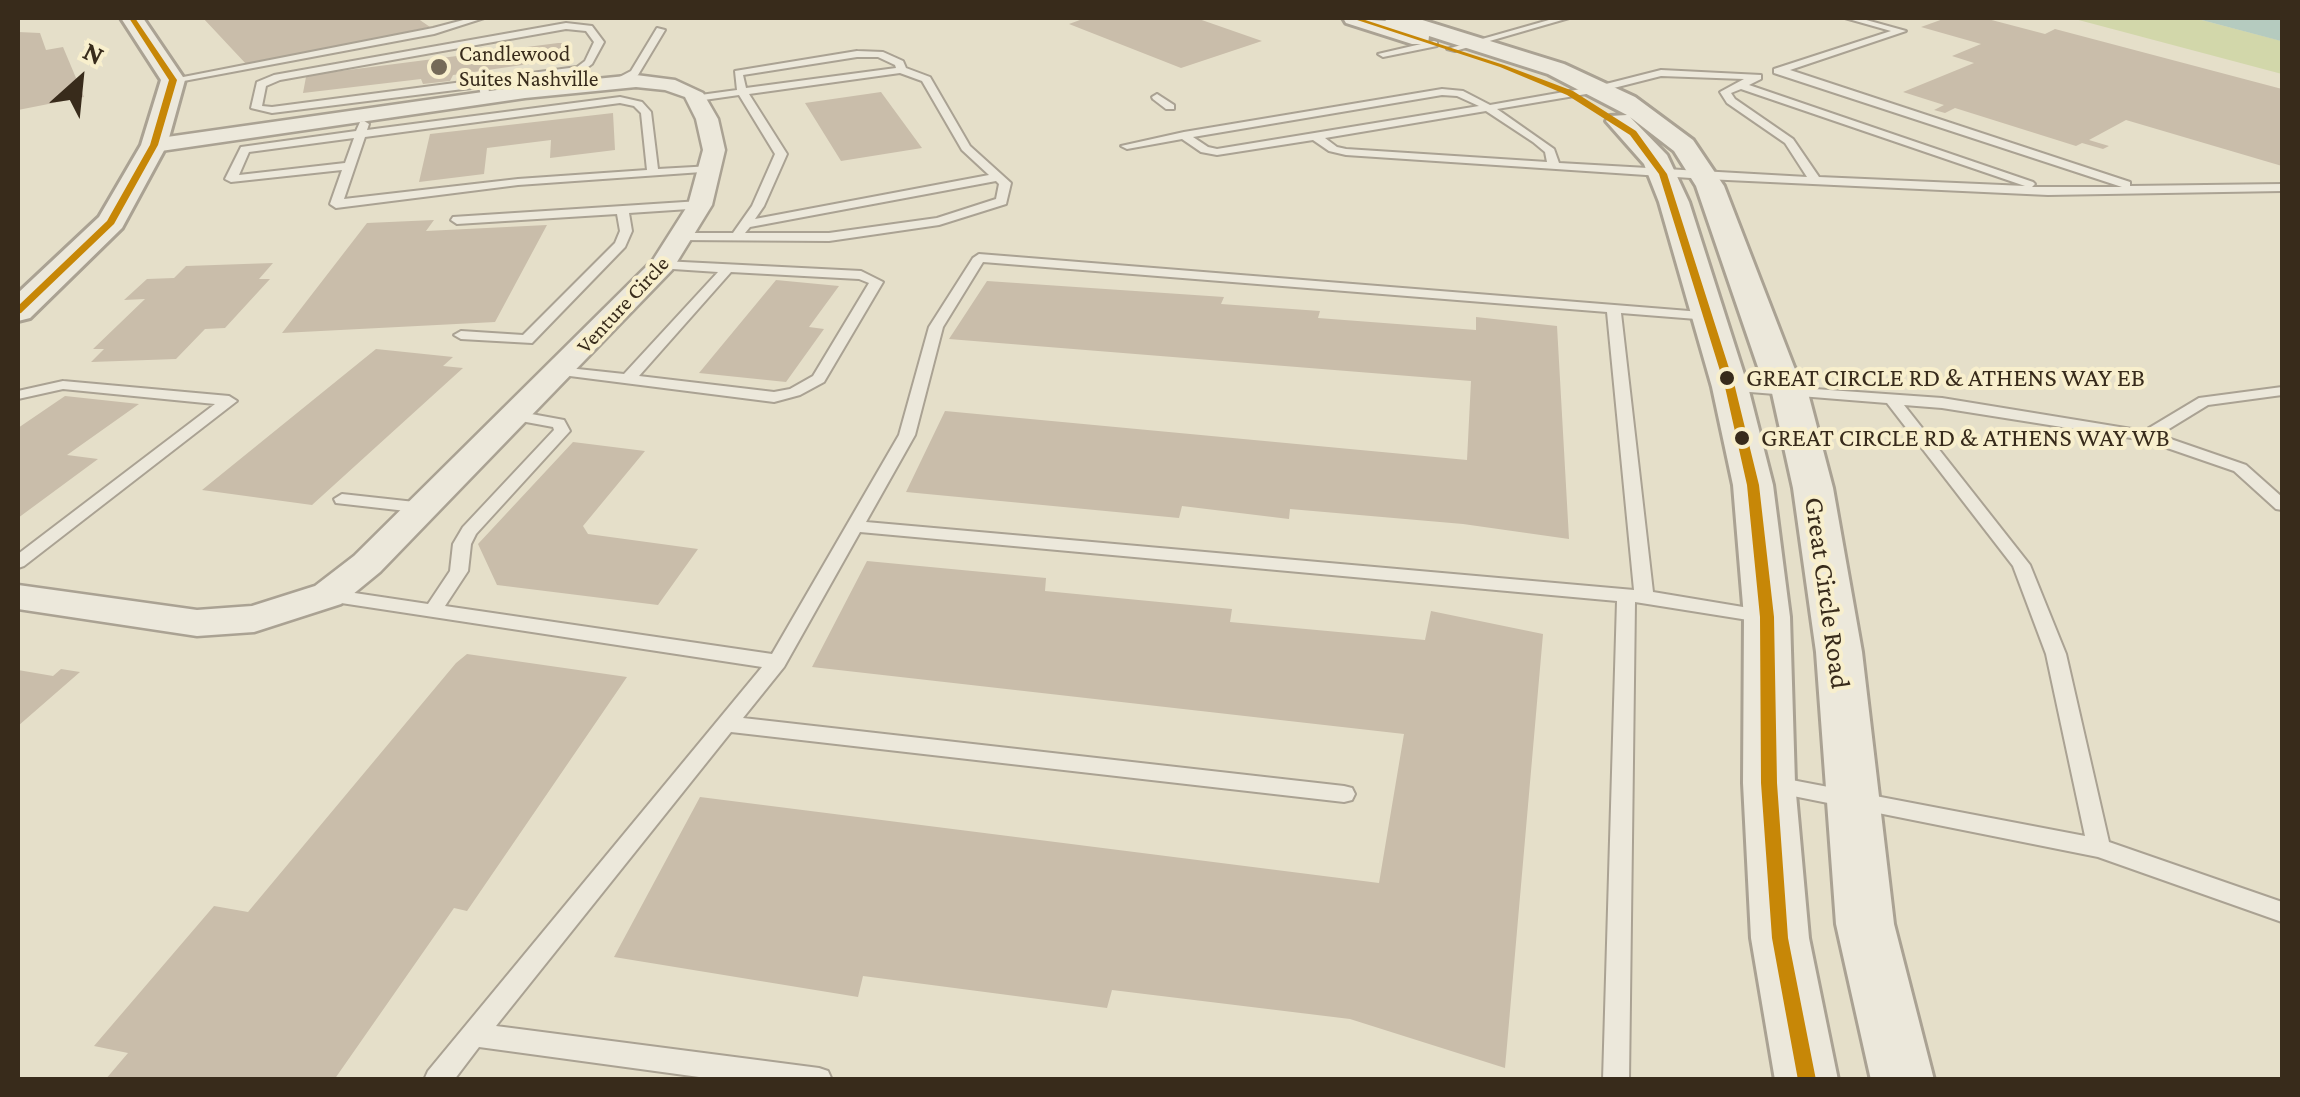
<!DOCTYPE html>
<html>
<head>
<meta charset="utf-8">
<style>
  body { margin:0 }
  #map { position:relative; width:2300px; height:1097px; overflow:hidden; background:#e5dfc9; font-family:"Crimson Pro",serif }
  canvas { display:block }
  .frame { position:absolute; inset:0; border:20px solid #382b1b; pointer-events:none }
  .north { position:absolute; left:30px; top:30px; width:100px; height:100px; -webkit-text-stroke:8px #f8efcd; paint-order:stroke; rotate:27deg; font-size:28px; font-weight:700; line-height:40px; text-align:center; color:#382b1b }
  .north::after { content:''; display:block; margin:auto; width:35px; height:45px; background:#382b1b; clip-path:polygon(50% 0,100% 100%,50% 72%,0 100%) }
</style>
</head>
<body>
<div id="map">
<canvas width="2300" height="1097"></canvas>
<div class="frame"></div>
<div class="north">N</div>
</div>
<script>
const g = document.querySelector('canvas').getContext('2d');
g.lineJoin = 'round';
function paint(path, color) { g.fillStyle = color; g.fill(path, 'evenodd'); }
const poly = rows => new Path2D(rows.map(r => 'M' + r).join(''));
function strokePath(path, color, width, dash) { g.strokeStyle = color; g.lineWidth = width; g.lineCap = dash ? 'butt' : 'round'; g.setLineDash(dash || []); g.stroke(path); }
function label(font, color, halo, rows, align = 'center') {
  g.font = font + ' "Crimson Pro",serif'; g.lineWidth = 8; g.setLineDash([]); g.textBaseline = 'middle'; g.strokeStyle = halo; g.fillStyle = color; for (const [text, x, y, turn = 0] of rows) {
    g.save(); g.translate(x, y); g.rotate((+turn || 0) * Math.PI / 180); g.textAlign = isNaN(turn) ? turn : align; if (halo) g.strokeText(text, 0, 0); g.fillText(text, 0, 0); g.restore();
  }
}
paint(poly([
  [2071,18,2194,18,2282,41,2282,74]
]), '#d2d7aa');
paint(poly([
  [2194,18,2282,18,2282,41,2281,41]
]), '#b5cbbf');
paint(poly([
  [203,18,417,18,430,27,247,65],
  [1077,18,1196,18,1262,41,1181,68,1069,24,1080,20],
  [1946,18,1984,18,2045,34,2055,29,2282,89,2282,166,2126,120,2089,140,2109,146,2103,149,2082,143,2076,146,1955,108,1945,113,1934,110,1944,105,1903,92,1974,63,1952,56,1981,44,1921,27],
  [18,32,40,33,46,50,63,47,84,97,18,110],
  [558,43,568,43,571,58,453,75,450,81,423,84,421,79,303,93,306,77,317,74],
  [881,92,922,148,841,161,805,103],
  [613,113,615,150,550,158,551,140,487,148,484,174,419,182,430,134],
  [434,220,426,231,547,225,495,322,282,333,367,223],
  [273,263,259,279,270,279,225,328,205,329,176,359,91,362,104,349,93,349,145,299,124,300,147,279,174,278,186,266],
  [776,280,839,286,809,327,824,329,786,382,699,373],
  [987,281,1224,297,1221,304,1320,311,1318,318,1476,330,1476,317,1557,326,1569,539,1463,524,1290,509,1289,519,1182,506,1179,518,906,492,945,411,1467,460,1471,381,949,339],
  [376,349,453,357,443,366,463,368,312,505,202,490],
  [65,396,139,404,67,455,98,459,18,518,18,428],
  [573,442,645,451,583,526,588,534,698,549,658,605,497,585,478,544],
  [867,561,1046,578,1045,591,1232,609,1230,622,1425,640,1431,611,1543,634,1505,1068,1350,1019,1112,990,1107,1008,863,976,858,997,614,957,700,797,1379,883,1404,734,812,667],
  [467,654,627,677,467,911,454,908,334,1080,105,1080,128,1053,94,1046,214,906,248,912,456,663],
  [61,669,80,672,18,726,18,670,53,676]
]), '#c9bdaa');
const service = poly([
  [471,18,484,18,434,34,173,83,168,80,433,28,471,18],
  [1556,18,1569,18,1455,51,1447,49,1556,18],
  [1845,18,1859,18,1906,31,1790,70,2130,182,2130,186,2282,184,2282,191,2048,195,1706,179,1346,155,1329,151,1313,140,1217,155,1201,152,1182,139,1127,149,1121,146,1184,132,1442,89,1463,91,1490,105,1598,86,1661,70,1761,75,1761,79,1749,85,2033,182,2035,184,2032,187,2122,187,1774,73,1774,69,1891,31,1845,18],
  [1661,76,1744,79,1720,92,1727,103,1785,143,1807,177,1559,163,1554,149,1497,109,1598,92,1661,76],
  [1741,89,2025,186,1819,177,1793,139,1735,99,1731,93,1741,89],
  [1442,95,1457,96,1479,106,1217,149,1208,147,1193,137,1442,95],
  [1486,111,1533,142,1545,152,1547,162,1346,149,1337,147,1325,138,1486,111],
  [566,23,592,26,604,42,592,64,580,73,488,85,490,100,482,100,479,87,272,113,251,108,257,82,274,75,566,23],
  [566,29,586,31,594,42,585,61,577,67,272,107,262,106,266,86,280,80,566,29],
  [657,28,665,30,638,75,622,84,614,84,614,80,631,71,657,28],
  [1434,41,1437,42,1437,46,1383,57,1378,54,1434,41],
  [857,51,883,52,903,61,906,68,930,77,970,146,1011,183,1006,204,939,225,829,241,679,240,677,237,683,233,733,233,752,206,775,154,739,95,697,101,692,98,693,96,737,90,735,71,857,51],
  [857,57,878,57,895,65,896,68,746,88,743,75,857,57],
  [900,73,922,81,962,150,989,175,755,219,764,206,787,154,749,94,900,73],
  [996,181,999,184,996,199,937,218,829,233,745,233,750,227,996,181],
  [1157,94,1174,105,1174,109,1166,109,1153,99,1152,97,1157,94],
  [620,97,642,102,651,112,658,169,712,166,716,167,716,171,518,185,336,208,330,204,342,170,231,182,225,179,241,147,356,131,360,122,364,121,369,124,367,130,620,97],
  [620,103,634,106,641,113,647,170,518,179,344,199,365,137,620,103],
  [354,138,345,163,239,175,249,152,354,138],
  [700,201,706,205,704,208,629,213,632,231,625,247,532,343,461,339,454,335,461,331,523,335,615,243,620,231,617,214,457,224,451,220,453,217,700,201],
  [979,254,1714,313,1714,319,1709,320,1621,313,1653,592,1767,611,1776,617,1767,623,1635,602,1629,1080,1603,1080,1617,601,860,532,784,667,743,718,1344,786,1352,788,1355,794,1352,800,1344,802,731,732,496,1026,819,1068,828,1071,832,1080,721,1080,479,1047,454,1080,424,1080,428,1071,762,667,328,601,319,595,322,591,328,589,428,604,450,571,453,544,463,527,554,430,553,427,510,419,507,416,515,411,564,420,570,431,476,534,471,544,468,571,445,606,772,654,899,435,929,327,973,258,979,254],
  [983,262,1607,312,1634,590,866,522,915,435,943,327,983,262],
  [663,261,861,271,883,282,824,382,800,395,774,402,554,374,554,368,559,367,624,374,718,272,658,268,658,262,663,261],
  [731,272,859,279,869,283,813,376,790,389,774,392,639,376,731,272],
  [63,381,229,396,237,401,24,566,18,568,18,554,215,404,63,389,18,399,18,391,63,381],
  [1730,383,1942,398,2144,431,2199,398,2282,387,2282,395,2208,405,2159,435,2246,465,2282,497,2282,510,2276,509,2234,471,2144,440,1942,408,1904,405,2030,565,2066,654,2109,842,2282,902,2282,922,2098,857,1768,791,1765,785,1768,779,1776,777,2085,836,2046,654,2013,566,1887,403,1725,390,1723,387,1730,383],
  [342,494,424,503,432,508,424,513,336,503,334,499,342,494]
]);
const minor = poly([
  [636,75,675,80,703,93,718,119,725,150,712,205,672,270,380,572,341,604,254,632,197,636,18,609,18,585,197,610,252,606,315,586,354,556,653,260,688,205,703,150,696,119,685,97,665,90,636,87,525,98,154,152,146,150,143,145,146,140,525,86,636,75]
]);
const tertiary = poly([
  [121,18,143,18,185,80,167,145,122,228,30,318,18,321,18,293,99,217,141,145,161,80,121,18],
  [1343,18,1386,21,1384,18,1416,18,1564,64,1635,97,1693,140,1724,186,1794,367,1808,393,1833,488,1862,652,1894,924,1934,1080,1871,1080,1836,924,1816,652,1793,488,1772,393,1758,367,1696,186,1674,151,1630,117,1667,155,1689,202,1748,387,1773,485,1790,617,1795,783,1809,938,1838,1080,1775,1080,1751,938,1743,783,1744,617,1733,485,1712,387,1659,202,1644,164,1606,121,1610,116,1627,115,1548,74,1429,36,1428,44,1412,44,1346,23,1343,18]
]);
strokePath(service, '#aaa293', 4);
strokePath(minor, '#aaa293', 5);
strokePath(tertiary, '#aaa293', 6);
paint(service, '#ece8db');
paint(minor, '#ece8db');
paint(tertiary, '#ece8db');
paint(poly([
  [129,18,135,18,177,80,158,145,114,224,21,313,18,314,18,306,107,221,150,145,169,80,129,18],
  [1351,18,1359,18,1504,65,1573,91,1636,131,1667,174,1735,387,1759,485,1774,617,1777,783,1788,938,1816,1080,1798,1080,1772,938,1761,783,1760,617,1747,485,1725,387,1659,174,1630,135,1567,95,1500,67,1351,18]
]), '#c78707');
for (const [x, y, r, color] of [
  [439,67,10,"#756a58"],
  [1727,378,9,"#382b1b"],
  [1742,438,9,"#382b1b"]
]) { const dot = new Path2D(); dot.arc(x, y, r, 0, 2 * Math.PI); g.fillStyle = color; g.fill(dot); strokePath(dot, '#f8efcd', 4); }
label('22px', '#382b1b', '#f8efcd', [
  ["Candlewood",459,54],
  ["Suites Nashville",459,79]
], 'left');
label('22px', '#382b1b', '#f8efcd', [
  ["Venture Circle",623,305,-47]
]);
label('26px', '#382b1b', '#f8efcd', [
  ["GREAT CIRCLE RD & ATHENS WAY EB",1746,378],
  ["GREAT CIRCLE RD & ATHENS WAY WB",1761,438]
], 'left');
label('28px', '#382b1b', '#f8efcd', [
  ["Great Circle Road",1827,593,82]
]);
</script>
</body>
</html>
